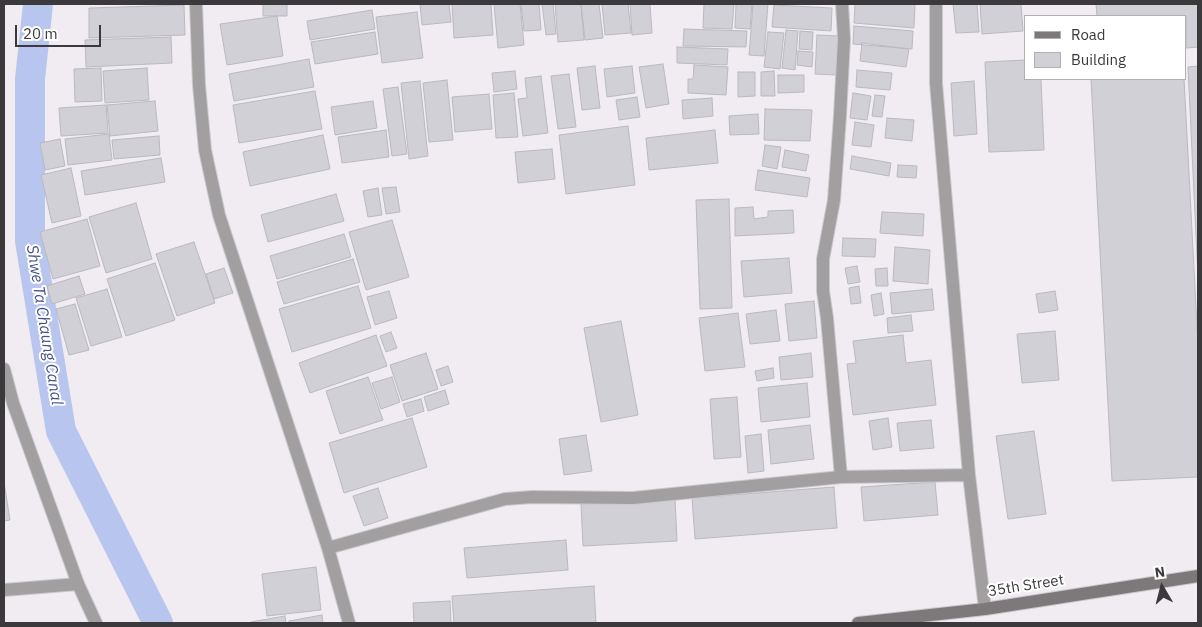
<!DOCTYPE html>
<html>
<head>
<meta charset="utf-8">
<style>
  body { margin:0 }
  #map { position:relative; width:1202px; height:627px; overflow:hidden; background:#f0ecf1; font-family:"IBM Plex Sans",sans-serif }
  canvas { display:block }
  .frame { position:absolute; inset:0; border:5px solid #3b393b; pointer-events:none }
  .legend { position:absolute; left:1024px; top:15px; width:162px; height:65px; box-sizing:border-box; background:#fff; border:1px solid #b1b0b1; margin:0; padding:6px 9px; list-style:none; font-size:15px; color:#3b393b }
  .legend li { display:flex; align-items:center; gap:10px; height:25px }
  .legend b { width:25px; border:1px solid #b1b0b1 }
  .north { position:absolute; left:1137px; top:562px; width:50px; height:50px; -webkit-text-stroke:4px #fff; paint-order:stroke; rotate:352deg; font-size:14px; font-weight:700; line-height:20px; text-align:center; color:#3b393b }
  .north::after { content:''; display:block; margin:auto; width:18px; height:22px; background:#3b393b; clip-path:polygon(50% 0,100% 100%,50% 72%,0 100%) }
  .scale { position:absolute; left:15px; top:25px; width:86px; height:22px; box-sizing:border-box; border:2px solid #3b393b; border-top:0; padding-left:6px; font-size:15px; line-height:18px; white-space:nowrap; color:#3b393b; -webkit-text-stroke:4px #fff; paint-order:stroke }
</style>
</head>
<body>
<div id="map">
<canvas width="1202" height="627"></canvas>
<div class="frame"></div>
<ul class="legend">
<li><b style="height:6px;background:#7d797b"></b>Road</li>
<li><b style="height:14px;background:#d1d0d6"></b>Building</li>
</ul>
<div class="north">N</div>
<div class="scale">20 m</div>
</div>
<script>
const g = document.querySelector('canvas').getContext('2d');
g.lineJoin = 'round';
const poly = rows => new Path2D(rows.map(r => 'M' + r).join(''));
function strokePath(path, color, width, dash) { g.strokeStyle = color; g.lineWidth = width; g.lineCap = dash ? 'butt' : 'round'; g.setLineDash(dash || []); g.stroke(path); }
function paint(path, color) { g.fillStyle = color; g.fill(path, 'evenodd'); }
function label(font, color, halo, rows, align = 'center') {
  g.font = font + ' "IBM Plex Sans",sans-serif'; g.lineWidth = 4; g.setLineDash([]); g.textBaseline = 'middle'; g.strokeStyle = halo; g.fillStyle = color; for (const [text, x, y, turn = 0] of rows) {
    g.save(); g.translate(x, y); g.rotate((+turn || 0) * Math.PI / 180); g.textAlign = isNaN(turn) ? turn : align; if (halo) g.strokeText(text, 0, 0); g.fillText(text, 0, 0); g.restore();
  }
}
strokePath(poly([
  [38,4,30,79,30,241,61,431,158,623]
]), '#b8c5ef', 30);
const building = poly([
  [263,4,287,4,287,16,263,16,263,4],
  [420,4,449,4,451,22,422,25,420,4],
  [452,4,491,4,493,35,454,38,452,4],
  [494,4,520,4,524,45,498,48,494,4],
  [521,4,539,4,541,30,524,31,521,4],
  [542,4,553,4,556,34,546,35,542,4],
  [555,4,581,4,584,40,558,42,555,4],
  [581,4,599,4,603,38,585,40,581,4],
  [602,4,628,4,631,33,605,35,602,4],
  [630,4,650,4,652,33,632,35,630,4],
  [704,4,734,4,732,29,703,28,704,4],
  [736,4,752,4,750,29,735,28,736,4],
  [753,4,768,4,764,56,749,55,753,4],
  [855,4,915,4,914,28,854,23,855,4],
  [953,4,977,4,979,32,956,33,953,4],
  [980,4,1021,4,1023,31,982,34,980,4],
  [1096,4,1198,4,1198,47,1186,48,1186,16,1097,16,1096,4],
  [184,5,185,35,89,38,89,8,184,5],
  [774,5,832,8,831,31,772,27,774,5],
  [372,10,375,29,310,40,307,21,372,10],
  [417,12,423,58,382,63,376,17,417,12],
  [277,16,283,56,227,65,220,24,277,16],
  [854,26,913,31,912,49,853,44,854,26],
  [684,29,747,31,746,47,683,46,684,29],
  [786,30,798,31,795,70,782,68,786,30],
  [800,31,813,32,812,50,799,49,800,31],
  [375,32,378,54,315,64,311,42,375,32],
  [768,32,784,33,780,69,764,67,768,32],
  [817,35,839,36,837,75,815,74,817,35],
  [171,37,172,63,86,67,85,40,171,37],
  [862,43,909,49,906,67,860,61,862,43],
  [677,47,728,49,727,65,677,63,677,47],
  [798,51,813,52,812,67,797,65,798,51],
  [309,59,314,87,234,101,229,74,309,59],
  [1026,60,1026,79,1041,79,1044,150,989,152,985,62,1026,60],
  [663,64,669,104,646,108,639,67,663,64],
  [694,65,728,67,726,95,688,93,688,79,693,79,694,65],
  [595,66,600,108,582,110,577,68,595,66],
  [632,66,635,93,607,97,604,69,632,66],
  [1198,66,1198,278,1188,67,1198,66],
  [101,68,102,101,75,102,74,69,101,68],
  [147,68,149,100,105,103,103,71,147,68],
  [857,70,892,73,890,90,856,87,857,70],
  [515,71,517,89,494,92,492,73,515,71],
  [774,71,775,96,761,96,761,72,774,71],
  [738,72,755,72,755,96,738,97,738,72],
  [569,74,576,127,558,129,551,76,569,74],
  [778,75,804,75,804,92,778,93,778,75],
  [541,76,548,133,523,136,518,99,527,98,525,78,541,76],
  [1091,79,1184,79,1198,345,1198,477,1112,481,1091,79],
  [447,80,453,140,429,142,423,83,447,80],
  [420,81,428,156,409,159,401,83,420,81],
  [974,81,977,134,954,136,951,83,974,81],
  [398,87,407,154,392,156,383,89,398,87],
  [315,91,322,129,239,143,233,105,315,91],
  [514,93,518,137,496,138,493,95,514,93],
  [853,93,871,96,867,120,850,118,853,93],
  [489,94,492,129,455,132,452,97,489,94],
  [875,95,885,96,882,117,872,116,875,95],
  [637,97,640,117,619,120,616,100,637,97],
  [712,98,713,116,683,119,682,100,712,98],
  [155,101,158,131,110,136,107,105,155,101],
  [373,101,377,128,335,135,331,107,373,101],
  [106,105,108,133,61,136,59,108,106,105],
  [765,109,812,110,810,141,764,140,765,109],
  [758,114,759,134,730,135,729,116,758,114],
  [887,118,914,120,912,141,885,138,887,118],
  [855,122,874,125,871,147,852,145,855,122],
  [628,126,635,185,566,194,559,135,628,126],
  [386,130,389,157,342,163,338,137,386,130],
  [715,130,718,163,649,170,646,138,715,130],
  [109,134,112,160,68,165,65,139,109,134],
  [323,135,330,169,250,186,243,152,323,135],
  [159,136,160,155,114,159,112,140,159,136],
  [60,139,65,166,45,170,40,143,60,139],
  [765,145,781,147,777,169,762,166,765,145],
  [552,149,555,179,518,183,515,152,552,149],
  [785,150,809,155,806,171,782,167,785,150],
  [852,156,891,163,889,176,850,169,852,156],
  [161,158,165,182,85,195,81,171,161,158],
  [898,165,917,166,916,178,897,177,898,165],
  [71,168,81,216,52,223,41,175,71,168],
  [758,170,810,178,807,197,755,190,758,170],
  [396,187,400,212,386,214,382,188,396,187],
  [378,188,382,215,368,217,363,191,378,188],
  [336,194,344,221,268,242,261,215,336,194],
  [729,199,732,308,700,309,696,200,729,199],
  [136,203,152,259,106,273,89,217,136,203],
  [753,207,754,219,768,217,768,211,793,210,794,233,735,236,735,208,753,207],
  [882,212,924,214,923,236,880,233,882,212],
  [87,219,100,266,53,279,40,232,87,219],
  [392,220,409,277,366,290,349,232,392,220],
  [344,234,351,257,277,279,270,256,344,234],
  [843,238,876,239,875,257,842,256,843,238],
  [194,242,215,303,177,316,156,254,194,242],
  [895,247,930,250,928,284,893,281,895,247],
  [789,258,792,293,744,297,741,261,789,258],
  [353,259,360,282,284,304,277,282,353,259],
  [155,263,175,320,126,336,107,279,155,263],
  [857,266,860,282,848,284,845,268,857,266],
  [224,268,233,293,214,299,206,274,224,268],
  [887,268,888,286,876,286,875,269,887,268],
  [79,276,85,294,52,304,47,286,79,276],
  [358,286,371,328,292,352,279,309,358,286],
  [859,286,861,303,851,304,849,288,859,286],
  [107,289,122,337,91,346,76,298,107,289],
  [932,289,934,310,892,314,890,293,932,289],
  [389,291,397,318,375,325,367,297,389,291],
  [1055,291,1058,310,1039,313,1036,294,1055,291],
  [881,293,884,314,874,316,871,295,881,293],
  [814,301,817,338,789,341,785,304,814,301],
  [75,304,89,350,69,355,56,309,75,304],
  [776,310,780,341,750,344,746,314,776,310],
  [738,313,745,367,705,371,699,318,738,313],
  [911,315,913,331,888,333,887,318,911,315],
  [621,321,638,415,601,422,584,328,621,321],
  [1055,331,1059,380,1022,383,1017,334,1055,331],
  [391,332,397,348,386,352,380,336,391,332],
  [376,335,387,366,310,393,299,363,376,335],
  [903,335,906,363,931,360,936,405,853,415,847,364,856,363,853,341,903,335],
  [426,353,438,389,402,401,390,365,426,353],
  [811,353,813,377,781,380,779,357,811,353],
  [448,366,453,382,441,386,436,370,448,366],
  [773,368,774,378,757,381,755,371,773,368],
  [368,377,383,420,340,434,326,391,368,377],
  [392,377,400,402,381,409,372,383,392,377],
  [807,383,810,417,761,422,758,388,807,383],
  [445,390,449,404,428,411,424,397,445,390],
  [737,397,741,457,714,459,710,399,737,397],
  [421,399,424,411,407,417,403,404,421,399],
  [412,418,427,467,344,493,329,443,412,418],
  [888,418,892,447,873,450,869,421,888,418],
  [931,420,934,448,900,451,897,423,931,420],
  [810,425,814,459,771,464,768,430,810,425],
  [1034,431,1046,514,1008,519,996,436,1034,431],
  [761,434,764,471,748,473,745,436,761,434],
  [586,435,592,471,564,475,559,439,586,435],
  [4,482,10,520,4,521,4,482],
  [935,482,938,515,864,521,861,487,935,482],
  [834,487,837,528,695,539,692,498,834,487],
  [378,488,388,518,364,526,353,496,378,488],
  [675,499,677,541,583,546,581,504,675,499],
  [566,540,568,570,467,578,464,548,566,540],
  [316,567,321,610,267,616,262,574,316,567],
  [594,586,596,623,454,623,452,596,594,586],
  [450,601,451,623,414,623,413,603,450,601],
  [322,615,323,623,289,623,289,621,322,615],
  [285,616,286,623,251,623,251,622,285,616]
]);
paint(building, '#d1d0d6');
strokePath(building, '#bab9bf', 1);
const minor = poly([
  [196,4,199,85,205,150,219,215,328,548,349,623],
  [936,4,936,83,969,475,985,609],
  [841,477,827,318,823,291,823,259,834,200,840,116,844,39,842,4],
  [328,548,505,499,532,497,633,498,841,477,969,475],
  [4,590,78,584]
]);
const tertiary = poly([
  [4,369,13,403,78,584,96,623]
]);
const secondary = poly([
  [858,623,985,609,1198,576]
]);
strokePath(minor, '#ccc8cd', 14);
strokePath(tertiary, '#ccc8cd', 14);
strokePath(secondary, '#ccc8cd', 14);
strokePath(minor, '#a19fa0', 12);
strokePath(tertiary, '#a19fa0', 12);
strokePath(secondary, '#7d797b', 12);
label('15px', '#3b393b', '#fff', [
  ["35th Street",1026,586,-9]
]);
label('italic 16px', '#435187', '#fff', [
  ["Shwe Ta Chaung Canal",44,325,81]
]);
</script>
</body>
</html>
